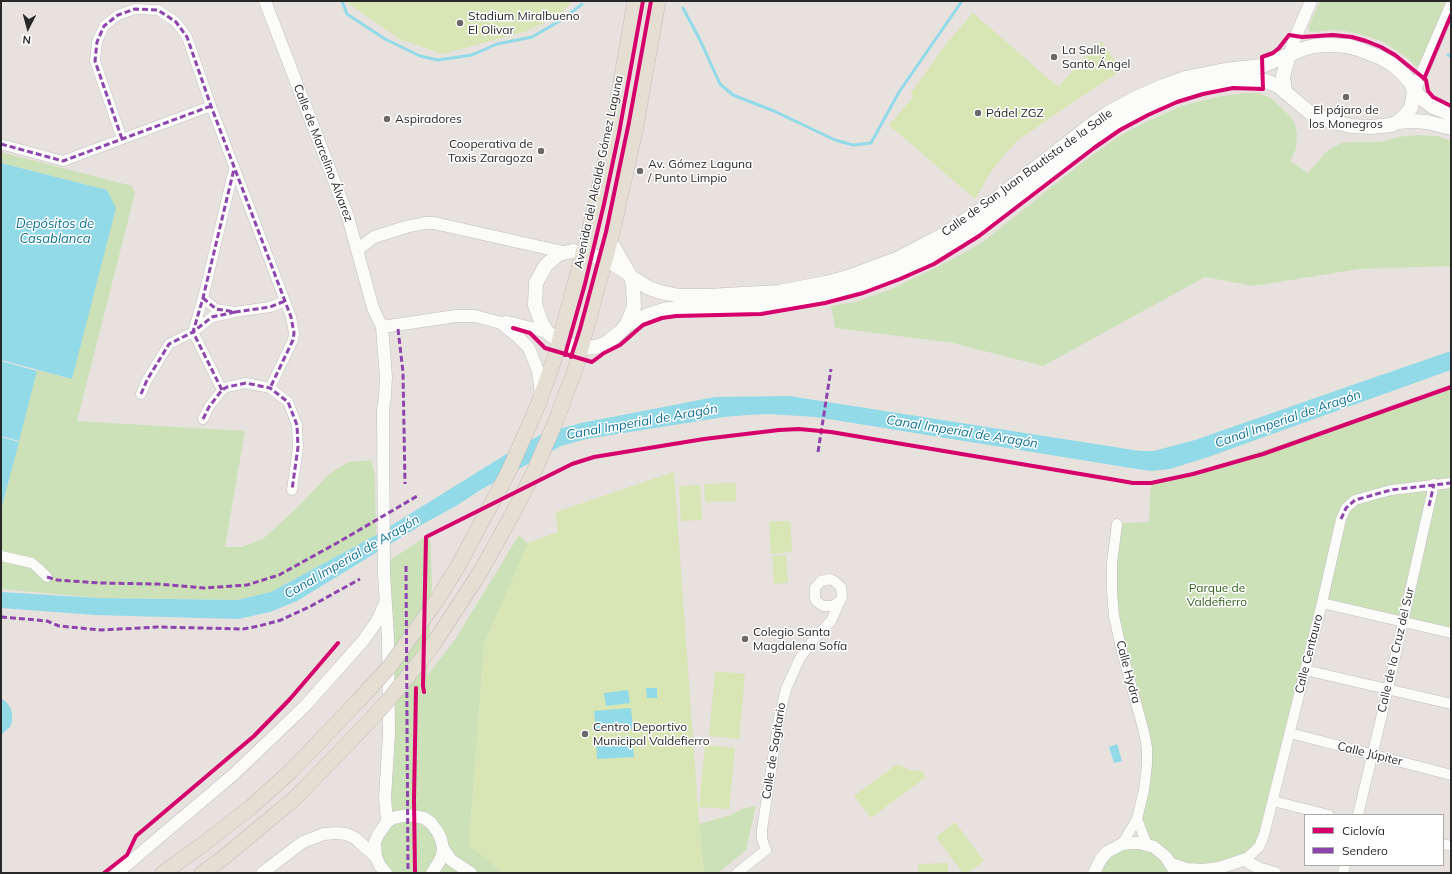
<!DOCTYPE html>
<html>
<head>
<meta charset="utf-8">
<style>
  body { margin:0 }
  #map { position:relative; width:1452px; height:874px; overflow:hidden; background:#e7e2de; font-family:Mulish,sans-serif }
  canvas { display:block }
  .frame { position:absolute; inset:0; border:2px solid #282828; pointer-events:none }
  .legend { position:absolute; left:1304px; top:814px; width:140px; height:52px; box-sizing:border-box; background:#fff; border:1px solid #a9a9a9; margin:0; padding:5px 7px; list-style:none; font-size:12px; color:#282828 }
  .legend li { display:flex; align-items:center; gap:8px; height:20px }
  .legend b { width:20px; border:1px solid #a9a9a9 }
  .north { position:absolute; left:8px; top:8px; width:40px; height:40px; -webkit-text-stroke:3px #fff; paint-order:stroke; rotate:186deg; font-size:11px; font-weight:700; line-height:16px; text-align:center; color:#282828 }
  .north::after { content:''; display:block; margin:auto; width:14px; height:18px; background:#282828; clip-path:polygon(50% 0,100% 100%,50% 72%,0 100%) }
</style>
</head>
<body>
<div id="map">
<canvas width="1452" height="874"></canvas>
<div class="frame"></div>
<ul class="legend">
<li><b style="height:5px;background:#d6006c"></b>Ciclovía</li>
<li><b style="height:5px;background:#8e44ad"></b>Sendero</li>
</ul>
<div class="north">N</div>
</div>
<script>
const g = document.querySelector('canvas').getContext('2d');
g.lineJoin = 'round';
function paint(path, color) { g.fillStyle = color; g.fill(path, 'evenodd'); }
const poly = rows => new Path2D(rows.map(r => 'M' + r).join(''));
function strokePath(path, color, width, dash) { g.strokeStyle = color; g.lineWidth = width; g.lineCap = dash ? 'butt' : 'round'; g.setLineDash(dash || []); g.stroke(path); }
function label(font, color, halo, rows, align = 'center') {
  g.font = font + ' Mulish,sans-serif'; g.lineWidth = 3; g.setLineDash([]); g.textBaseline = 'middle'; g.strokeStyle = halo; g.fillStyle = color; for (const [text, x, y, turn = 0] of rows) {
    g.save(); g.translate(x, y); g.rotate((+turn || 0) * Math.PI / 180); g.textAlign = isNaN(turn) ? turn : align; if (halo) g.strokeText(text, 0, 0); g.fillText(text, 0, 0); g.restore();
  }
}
paint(poly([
  [1320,1,1446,1,1419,66,1416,67,1409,59,1382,41,1369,37,1351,32,1336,30,1310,32,1308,28],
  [1243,93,1259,93,1272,99,1290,116,1295,124,1297,134,1296,149,1290,161,1308,173,1326,152,1341,143,1352,142,1380,142,1398,137,1417,135,1437,136,1451,141,1451,266,1360,269,1253,286,1205,277,1043,366,953,343,835,328,831,306,855,302,892,289,959,256,984,241,1083,162,1118,137,1144,123,1182,106,1217,97],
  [1,152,132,186,135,193,77,421,245,431,225,547,242,547,264,538,300,505,328,475,348,462,371,460,375,476,376,535,271,592,237,600,99,598,1,589,1,510,37,370,72,379,106,190,1,163],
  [1451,387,1451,633,1318,598,1257,843,1243,857,1232,859,1194,867,1176,862,1163,848,1147,837,1142,827,1143,815,1151,767,1119,616,1116,583,1117,552,1121,523,1149,522,1151,483,1193,474],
  [430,534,432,584,427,676,456,638,519,535,528,544,484,644,469,845,504,873,377,873,376,857,387,822,384,564],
  [756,806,746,850,718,873,704,873,699,824,731,815,742,809],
  [1133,847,1151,851,1158,856,1169,873,1099,873,1102,865,1115,852]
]), '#cce1b7');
paint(poly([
  [348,1,573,1,559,15,527,31,443,54,399,39,348,3],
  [973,13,1058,87,1097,44,1101,41,1122,70,1072,103,1018,140,1004,155,990,173,975,199,889,125,914,96,910,94,947,43],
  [674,472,699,824,704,873,505,873,502,872,469,845,484,644,528,543,558,532,556,512],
  [736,483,736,501,705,502,704,484],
  [700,485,702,520,681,521,679,486],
  [790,521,792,552,771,554,769,522],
  [786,555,788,583,774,584,772,556],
  [715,671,745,674,739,739,709,736],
  [705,745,735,748,729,809,699,807],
  [897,764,910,770,922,771,926,777,871,818,854,796],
  [955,822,984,861,967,873,963,873,936,837],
  [948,863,948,873,918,873,918,864]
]), '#d8e5b4');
paint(poly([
  [1,163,107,190,116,208,72,379,1,360],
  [1451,351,1451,370,1208,457,1170,469,1151,471,1137,469,816,417,768,414,748,415,724,417,586,439,561,446,482,489,456,506,423,524,297,601,270,612,238,619,95,615,1,608,1,592,99,598,237,600,271,592,376,535,513,450,542,434,581,423,715,397,789,396,1140,451,1154,451,1195,440,1361,382],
  [1,361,37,371,19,441,1,436],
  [1,437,19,442,1,510],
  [646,688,657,688,657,698,647,698],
  [628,690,630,703,606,706,604,693],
  [1,698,6,702,10,707,12,714,12,721,10,727,1,735],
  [631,708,633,729,596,731,594,711],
  [632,737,634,757,597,759,596,740],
  [1117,744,1122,761,1114,763,1109,747]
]), '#92dae8');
strokePath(poly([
  [342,1,347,14,385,39,420,56,438,60,472,55,497,44,532,37,563,19,582,4],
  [683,8,700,40,720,84,733,95,774,111,835,140,853,145,871,143,899,92,962,1],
  [1448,55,1451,56]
]), '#92dae8', 3);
const minor = poly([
  [122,139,95,61,97,42,104,26,118,15,135,9,158,10,176,22,187,37,211,106,291,317,294,333,293,340,270,388],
  [1,144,63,161,211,106],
  [203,298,216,309,235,312,270,307,285,301],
  [222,390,193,332,203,298,234,169],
  [141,394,147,380,169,344,193,332,212,317,235,312],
  [203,419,209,407,222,390,227,387,246,383,270,388,288,402,297,425,298,447,292,490],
  [1117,524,1112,563,1112,591,1114,616,1121,648,1144,732,1147,748,1147,765,1144,790,1137,819,1122,844],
  [1,556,32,563,38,568,47,577],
  [1322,603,1451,633],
  [1305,670,1451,704],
  [1290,733,1451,775],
  [1273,801,1329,815],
  [1358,815,1388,689,1434,484],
  [1137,819,1147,845],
  [1443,844,1451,846],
  [1246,859,1259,847,1264,835,1322,603,1341,519,1346,508,1355,500,1391,490,1451,483],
  [737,873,766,850,762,839,762,830,779,718,786,689,800,658,814,639,831,621,842,597,841,587,834,581,830,579,821,581,815,588,815,598,816,601,823,606,832,606,840,601],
  [1343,873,1345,865]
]);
const tertiary = poly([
  [265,1,348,217,373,308,382,327,386,377,385,396,383,410,384,574,388,637,389,734,385,798,387,822],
  [1290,54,1292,45,1311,1],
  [1414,92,1451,6],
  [357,250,374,237,406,227,425,223,434,223,563,252],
  [501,323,517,336,529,348,538,371,541,395],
  [382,327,456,316,475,316,501,323,507,322,547,332],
  [443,848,451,860,471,873],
  [1171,864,1187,869,1203,870,1219,868,1246,859,1251,864,1261,869,1275,873],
  [117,873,234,774,305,706,363,641,377,621,385,603],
  [262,873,303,842,324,834,336,833,346,834,355,838,376,857],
  [386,873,380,866,376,857,375,842,378,835,387,822,393,818,408,815,424,818,431,823,437,831,441,839,443,848,442,856,439,862,432,873],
  [1094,873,1101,859,1107,852,1122,844,1130,843,1139,843,1154,847,1166,857,1174,870]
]);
const secondary = poly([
  [1285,92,1283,76,1289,55],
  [1414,92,1433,107,1451,114],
  [1398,122,1412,121,1427,122,1451,128],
  [610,241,631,277,633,284,634,307,627,324,620,332,605,344,595,347,582,348,560,342,547,332,542,324,535,305,536,283,546,265,559,254,573,251,594,256,615,265,629,274],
  [627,324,648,315,667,309,749,307,788,303,838,292,866,284,887,276,930,256,970,232,1002,209,1090,140,1120,120,1155,102,1188,90,1229,81,1248,80,1266,81,1278,86,1309,112,1327,120,1351,126,1371,127,1391,125,1398,122,1404,117,1411,108,1414,92,1411,83,1403,74,1393,65,1379,57,1358,49,1348,46,1327,45,1314,46,1303,49,1262,66,1225,70,1185,78,1163,86,1136,98,1108,113,1092,124,992,202,945,234,899,258,848,277,826,283,779,292,708,296,680,296,660,292,649,288,631,277]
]);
const primary = poly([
  [437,600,458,566,508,473,538,405,555,357,590,228,614,122,635,1],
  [432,646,481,571,514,511,533,474,555,423,575,370,611,238,636,126,658,1],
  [163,873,202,845,251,807,291,771,359,700],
  [202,873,223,858,294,799,363,728]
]);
strokePath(minor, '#c0bfbf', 11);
strokePath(tertiary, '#c0bfbf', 13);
strokePath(secondary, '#c0bfbf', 15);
strokePath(primary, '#bfbdbc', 16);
strokePath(minor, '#fbfbfa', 10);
strokePath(tertiary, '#fbfbfa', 12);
strokePath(secondary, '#fbfbfa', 14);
strokePath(primary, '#e5dfd3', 15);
const primaryBridge = poly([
  [359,700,390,666,437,600],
  [363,728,392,696,432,646]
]);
strokePath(primaryBridge, '#bfbdbc', 16, []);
strokePath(primaryBridge, '#e5dfd3', 15);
strokePath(poly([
  [122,139,95,61,97,42,104,26,118,15,135,9,158,10,176,22,187,37,211,106,291,317,294,333,293,340,270,388],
  [1,144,63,161,211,106],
  [203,298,216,309,235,312,270,307,285,301],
  [398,329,403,372,405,484],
  [222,390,193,332,203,298,234,169],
  [141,394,147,380,169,344,193,332,212,317,235,312],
  [203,419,209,407,222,390,227,387,246,383,270,388,288,402,297,425,298,447,292,490],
  [818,452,831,369],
  [1429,506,1434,484],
  [1341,519,1346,508,1355,500,1391,490,1451,483],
  [406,566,408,873],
  [47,577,57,580,100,583,158,584,204,588,247,585,279,575,337,543,419,495],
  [1,617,47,621,59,626,101,630,158,627,243,629,259,626,281,620,311,606,360,579]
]), '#8e44ad', 3, [6, 3]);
strokePath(poly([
  [1424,79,1451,15],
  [513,328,530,333,545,348,592,362,604,353,620,345,643,325,662,318,676,316,761,314,825,303,863,293,900,279,934,264,979,236,1094,148,1120,130,1148,115,1177,102,1203,94,1233,88,1263,89,1262,57,1273,53,1279,48,1289,35,1302,37,1333,35,1352,37,1366,41,1381,47,1395,55,1426,80,1428,91,1433,97,1451,106],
  [565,355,585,284,604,204,619,133,643,1],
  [571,357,580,329,606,232,629,122,651,1],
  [424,692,423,686,426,537,572,464,594,457,704,439,779,430,799,429,831,432,1116,480,1133,483,1151,483,1193,474,1263,454,1451,387],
  [104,873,127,855,136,836,254,736,290,699,338,643],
  [415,873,414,800,416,688]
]), '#d6006c', 4);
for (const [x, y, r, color] of [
  [460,23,4,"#6b6968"],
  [1054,57,4,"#6b6968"],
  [1346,97,4,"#6b6968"],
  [978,113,4,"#6b6968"],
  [387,119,4,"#6b6968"],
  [541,151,4,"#6b6968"],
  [640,171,4,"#6b6968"],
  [745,639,4,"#6b6968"],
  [585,734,4,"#6b6968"]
]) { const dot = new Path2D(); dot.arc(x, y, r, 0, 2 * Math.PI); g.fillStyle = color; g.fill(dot); strokePath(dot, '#fff', 1.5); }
label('12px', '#282828', '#fff', [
  ["Stadium Miralbueno",468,16],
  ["El Olivar",468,30],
  ["La Salle",1062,50],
  ["Santo Ángel",1062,64],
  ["El pájaro de",1346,110,"center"],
  ["los Monegros",1346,124,"center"],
  ["Pádel ZGZ",986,113],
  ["Aspiradores",395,119],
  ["Cooperativa de",533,144,"right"],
  ["Taxis Zaragoza",533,158,"right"],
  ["Av. Gómez Laguna",648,164],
  ["/ Punto Limpio",648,178],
  ["Colegio Santa",753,632],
  ["Magdalena Sofía",753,646],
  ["Centro Deportivo",593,727],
  ["Municipal Valdefierro",593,741]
], 'left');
label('12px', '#282828', '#fff', [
  ["Calle de Marcelino Álvarez",323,153,69],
  ["Avenida del Alcalde Gómez Laguna",599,172,-78],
  ["Calle de San Juan Bautista de la Salle",1027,173,-36],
  ["Calle de la Cruz del Sur",1396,650,-77],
  ["Calle Centauro",1309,654,-76],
  ["Calle Hydra",1128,672,75],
  ["Calle de Sagitario",774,751,-81],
  ["Calle Júpiter",1370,754,14]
]);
label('12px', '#30631a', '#fff', [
  ["Parque de",1217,588],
  ["Valdefierro",1217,602]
]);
label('italic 13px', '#0f7395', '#fff', [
  ["Depósitos de",55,224],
  ["Casablanca",55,239],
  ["Canal Imperial de Aragón",1288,419,-19],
  ["Canal Imperial de Aragón",642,422,-10],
  ["Canal Imperial de Aragón",962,432,9],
  ["Canal Imperial de Aragón",352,557,-30]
]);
</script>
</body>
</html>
